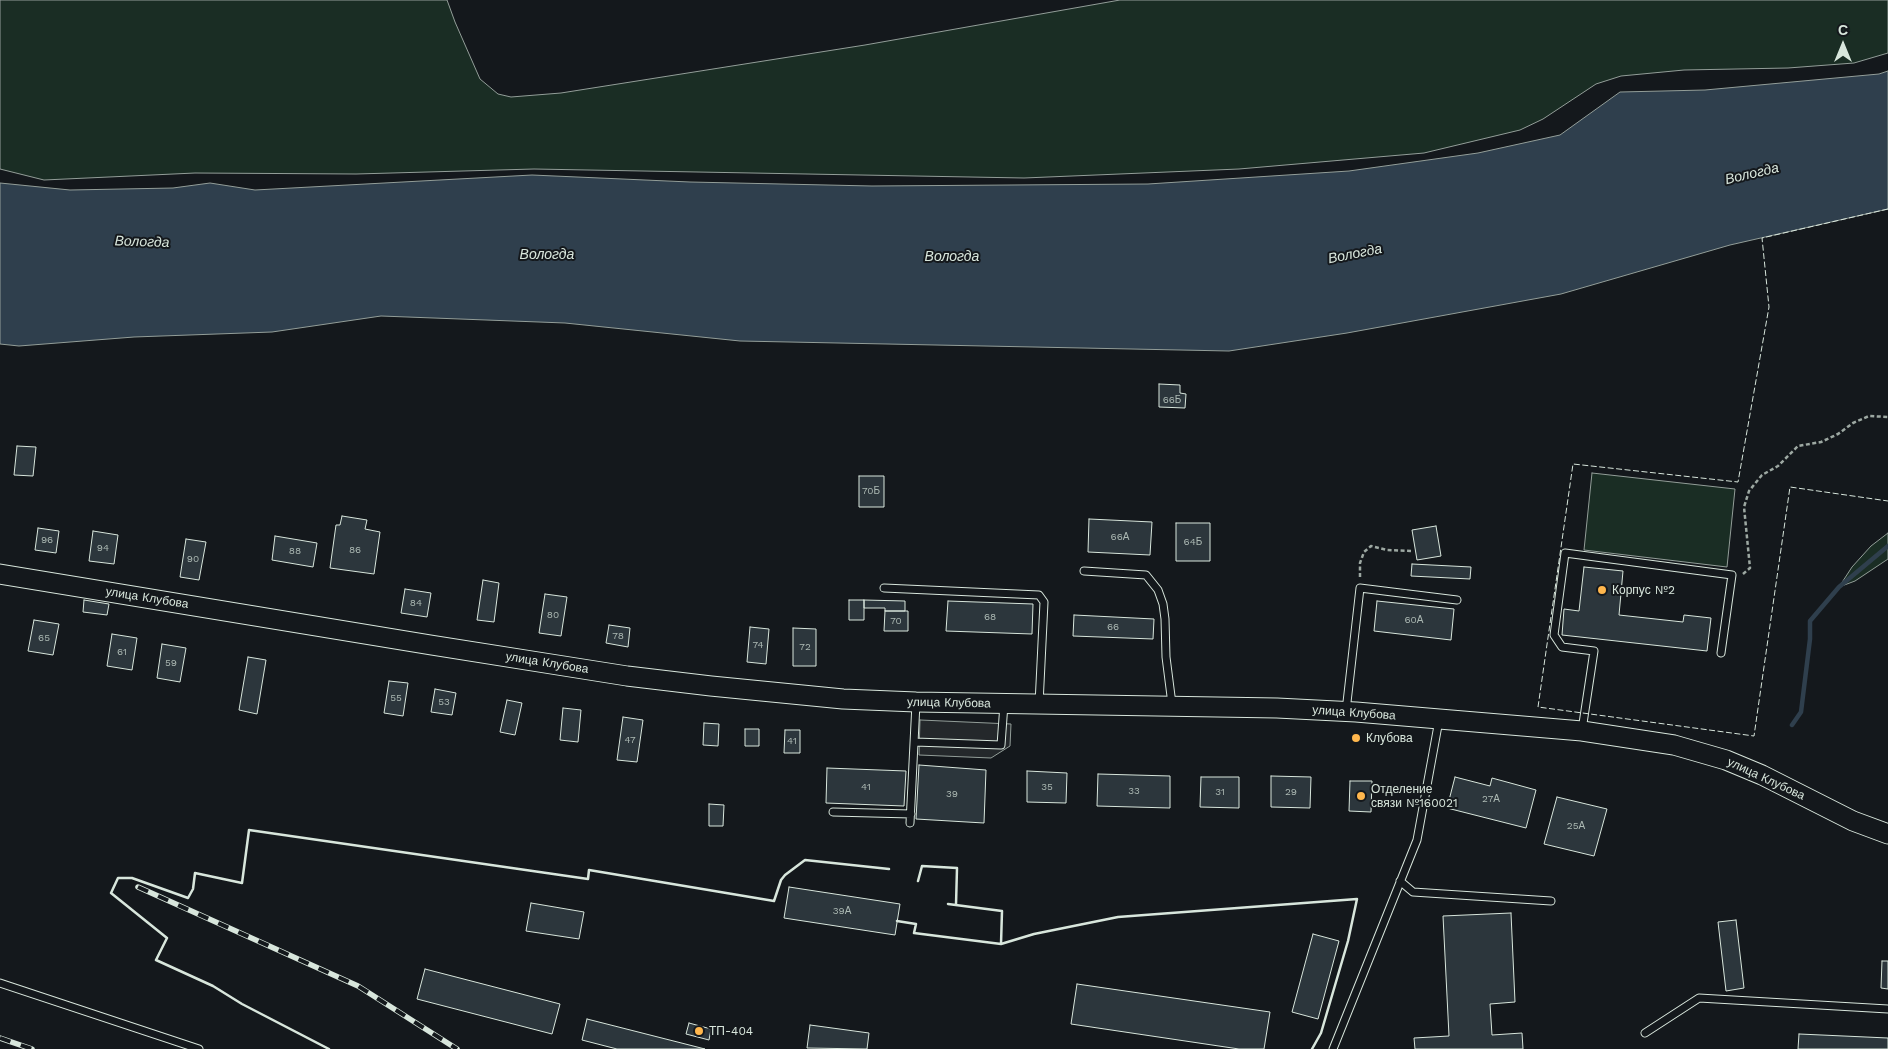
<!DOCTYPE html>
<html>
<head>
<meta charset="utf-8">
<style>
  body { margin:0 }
  #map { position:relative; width:1888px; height:1049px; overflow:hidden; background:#14181c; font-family:"Work Sans",sans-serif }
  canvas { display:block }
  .north { position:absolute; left:1818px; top:20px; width:50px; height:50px; -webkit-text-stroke:4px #14181c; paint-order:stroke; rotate:0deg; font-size:14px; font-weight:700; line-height:20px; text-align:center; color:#d8e6dc }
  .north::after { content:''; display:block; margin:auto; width:18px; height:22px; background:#d8e6dc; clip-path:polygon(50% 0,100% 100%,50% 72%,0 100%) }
</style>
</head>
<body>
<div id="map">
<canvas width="1888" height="1049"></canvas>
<div class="north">С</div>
</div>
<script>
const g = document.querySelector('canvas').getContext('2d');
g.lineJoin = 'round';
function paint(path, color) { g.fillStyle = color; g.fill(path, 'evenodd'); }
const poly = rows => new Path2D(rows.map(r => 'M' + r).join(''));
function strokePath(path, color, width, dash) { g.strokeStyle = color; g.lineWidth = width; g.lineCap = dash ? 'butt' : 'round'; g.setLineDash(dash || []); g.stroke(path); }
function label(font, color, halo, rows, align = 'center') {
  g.font = font + ' "Work Sans",sans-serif'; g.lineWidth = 4; g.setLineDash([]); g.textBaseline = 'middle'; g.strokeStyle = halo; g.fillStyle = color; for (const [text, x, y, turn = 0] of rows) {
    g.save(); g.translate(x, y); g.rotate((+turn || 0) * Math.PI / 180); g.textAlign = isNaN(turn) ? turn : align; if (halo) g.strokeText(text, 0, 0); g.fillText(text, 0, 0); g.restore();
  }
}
const green = poly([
  [0,0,447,0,455,22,480,79,498,94,511,97,561,93,865,45,1120,0,1888,0,1888,53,1854,63,1788,68,1684,70,1621,76,1596,84,1543,119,1520,130,1424,153,1239,169,1024,178,534,169,356,174,195,173,44,180,0,169,0,0],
  [1592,473,1735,489,1727,567,1584,550,1592,473],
  [1888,533,1888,559,1855,581,1839,587,1852,567,1871,546,1888,533]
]);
paint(green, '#1a2d24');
strokePath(green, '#939e99', 1);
const parking = poly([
  [920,720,1011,724,1010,746,991,758,919,755,920,720]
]);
paint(parking, '#24282b');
strokePath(parking, '#939e99', 1);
const water = poly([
  [1888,71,1888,209,1730,245,1561,294,1347,333,1229,351,740,341,565,323,381,316,272,332,134,337,19,346,0,344,0,183,70,190,173,188,210,183,255,190,532,175,690,182,872,186,1148,184,1349,171,1478,153,1560,135,1620,92,1705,90,1879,74,1888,71]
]);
paint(water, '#2f3f4d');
strokePath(water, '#939e99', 1);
strokePath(poly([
  [1792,725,1801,712,1810,639,1810,621,1839,587,1888,546]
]), '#2f3f4d', 4.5);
const building = poly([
  [1159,384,1180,385,1180,393,1186,394,1185,408,1159,407,1159,384],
  [17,446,36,447,33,476,14,475,17,446],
  [859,476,884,476,884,507,859,507,859,476],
  [342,516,367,520,365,529,380,532,374,574,330,568,336,525,340,525,342,516],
  [1089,519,1152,522,1150,555,1088,552,1089,519],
  [1176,523,1210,523,1210,561,1176,561,1176,523],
  [1436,526,1441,556,1417,560,1412,530,1436,526],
  [38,528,59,531,56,553,35,550,38,528],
  [93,531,118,535,114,564,89,561,93,531],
  [275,536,317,543,313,567,272,560,275,536],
  [186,539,206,542,199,580,180,577,186,539],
  [1412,564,1471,567,1470,579,1411,576,1412,564],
  [1584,567,1623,571,1619,615,1683,622,1684,615,1711,618,1707,651,1562,635,1564,609,1579,611,1584,567],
  [483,580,499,583,494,622,477,620,483,580],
  [405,589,431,593,427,617,401,613,405,589],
  [545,594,567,597,561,636,539,633,545,594],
  [84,600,109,604,107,615,83,612,84,600],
  [849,600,864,600,864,620,849,620,849,600],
  [864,600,905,601,905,611,885,611,885,608,864,608,864,600],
  [948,601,1033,604,1032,634,946,631,948,601],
  [1377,601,1454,609,1451,640,1374,631,1377,601],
  [885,611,908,611,908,631,884,631,885,611],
  [1074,615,1154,619,1153,639,1073,636,1074,615],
  [34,620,59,624,53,655,28,651,34,620],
  [609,625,630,628,628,647,606,643,609,625],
  [750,627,769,629,766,664,747,662,750,627],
  [793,628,816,629,816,666,793,666,793,628],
  [112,634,137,638,132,670,107,666,112,634],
  [162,644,186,648,180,682,157,678,162,644],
  [248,657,266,660,257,714,239,710,248,657],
  [389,681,408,683,403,716,384,713,389,681],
  [435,689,456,693,452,715,431,712,435,689],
  [507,700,522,703,515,735,500,732,507,700],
  [563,708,581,710,578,742,560,740,563,708],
  [623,717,643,720,637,762,617,760,623,717],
  [704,723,719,724,718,746,703,745,704,723],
  [745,729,759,729,759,746,745,746,745,729],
  [785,730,800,730,800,753,784,753,785,730],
  [919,765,986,770,984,823,916,819,919,765],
  [827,768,906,771,904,806,826,803,827,768],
  [1027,771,1067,773,1066,803,1027,802,1027,771],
  [1098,774,1170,776,1170,808,1097,806,1098,774],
  [1271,776,1311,777,1310,808,1271,807,1271,776],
  [1201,777,1239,777,1239,808,1200,807,1201,777],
  [1455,777,1490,786,1492,778,1536,790,1526,828,1447,808,1455,777],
  [1350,781,1372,781,1371,812,1349,811,1350,781],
  [1557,797,1607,809,1594,856,1544,844,1557,797],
  [709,804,724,805,723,826,709,826,709,804],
  [789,887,900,904,895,935,784,918,789,887],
  [531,903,584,912,579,939,526,931,531,903],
  [1511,913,1515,1002,1490,1004,1492,1035,1522,1033,1523,1049,1415,1049,1414,1038,1449,1036,1443,916,1511,913],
  [1736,920,1744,988,1726,991,1718,922,1736,920],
  [1313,934,1339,941,1318,1019,1292,1012,1313,934],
  [1882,961,1888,961,1888,989,1881,988,1882,961],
  [425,969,560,1004,552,1034,417,999,425,969],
  [1077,984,1270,1012,1264,1049,1239,1049,1071,1024,1077,984],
  [587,1019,705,1049,617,1049,582,1040,587,1019],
  [689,1023,711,1029,709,1040,686,1034,689,1023],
  [810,1025,869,1033,867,1049,807,1048,810,1025],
  [1799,1034,1888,1038,1888,1049,1798,1049,1799,1034]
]);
paint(building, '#2c363c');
strokePath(building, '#d8e6dc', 1);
const lane = poly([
  [1084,571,1146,575,1158,590,1163,604,1165,619,1166,657,1172,704],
  [884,588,1039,595,1044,602,1039,704],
  [1346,711,1360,588,1457,600],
  [1582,730,1594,651,1562,647,1554,635,1565,553,1732,575,1721,653],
  [915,742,1001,745,1004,704],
  [833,812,911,814],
  [910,823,916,703],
  [1400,881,1413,892,1551,901],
  [0,983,199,1049],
  [1645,1033,1699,998,1888,1009],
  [1333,1049,1417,840,1439,720]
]);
const secondary = poly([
  [0,574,431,645,627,676,711,686,843,699,916,702,1277,708,1356,712,1582,731,1674,745,1726,760,1762,775,1853,821,1888,834]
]);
strokePath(lane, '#d8e6dc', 9);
strokePath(secondary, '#d8e6dc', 21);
strokePath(poly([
  [1743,574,1750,568,1744,507,1749,491,1762,475,1778,466,1798,446,1821,442,1838,434,1853,423,1869,416,1888,417],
  [1360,577,1360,563,1364,552,1371,546,1387,550,1411,551]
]), '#9da8a2', 2.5, [4, 2.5]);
strokePath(lane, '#14181c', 7);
strokePath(secondary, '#14181c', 19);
const rail = poly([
  [138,887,358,986,457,1049],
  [0,1038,32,1049]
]);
strokePath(rail, '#d8e6dc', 5.5);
strokePath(rail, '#14181c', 4, [11]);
strokePath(poly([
  [1888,209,1762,238,1769,307,1738,482,1573,464,1538,707,1754,736,1790,487,1888,501]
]), '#d8e6dc', 1, [6, 2.5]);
strokePath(poly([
  [918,881,922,866,957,868,956,905],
  [948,904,1002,911,1001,944],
  [897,921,916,924,914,933,1001,944,1034,934,1118,917,1357,899,1348,941,1321,1033,1312,1049],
  [329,1049,242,1004,213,986,156,960,167,938,111,893,118,878,132,878,188,898,193,889,195,873,242,883,249,830,588,879,589,870,774,901,781,880,785,875,805,860,889,869]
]), '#d8e6dc', 2.5);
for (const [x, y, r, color] of [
  [1602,590,5,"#ffb74d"],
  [1356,738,5,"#ffb74d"],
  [1361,796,5,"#ffb74d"],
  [699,1031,5,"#ffb74d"]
]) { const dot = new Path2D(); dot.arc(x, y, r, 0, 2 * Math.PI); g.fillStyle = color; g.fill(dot); strokePath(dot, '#14181c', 2); }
label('10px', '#adbab4', null, [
  ["66Б",1172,400],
  ["70Б",871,491],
  ["66А",1120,537],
  ["96",47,540],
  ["64Б",1193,542],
  ["94",103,548],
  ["86",355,550],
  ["88",295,551],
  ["90",193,559],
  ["84",416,603],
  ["80",553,615],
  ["68",990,617],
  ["60А",1414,620],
  ["70",896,621],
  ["66",1113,627],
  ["78",618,636],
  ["65",44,638],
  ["74",758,645],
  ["72",805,647],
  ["61",122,652],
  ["59",171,663],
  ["55",396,698],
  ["53",444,702],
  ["47",630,740],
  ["41",792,741],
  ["41",866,787],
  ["35",1047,787],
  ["33",1134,791],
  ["31",1220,792],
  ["29",1291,792],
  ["39",952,794],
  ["27А",1491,799],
  ["25А",1576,826],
  ["39А",842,911]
]);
label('12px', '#d8e6dc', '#14181c', [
  ["Корпус №2",1612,590],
  ["Клубова",1366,738],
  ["Отделение",1371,789],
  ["связи №160021",1371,803],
  ["ТП-404",709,1031]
], 'left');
label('12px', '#d8e6dc', '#14181c', [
  ["улица Клубова",147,598,9],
  ["улица Клубова",547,663,9],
  ["улица Клубова",949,703,1],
  ["улица Клубова",1354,713,4],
  ["улица Клубова",1766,779,25]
]);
label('italic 14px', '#d8e6dc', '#14181c', [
  ["Вологда",1752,174,-13],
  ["Вологда",142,242,2],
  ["Вологда",1355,254,-11],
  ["Вологда",547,255],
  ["Вологда",952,257]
]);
</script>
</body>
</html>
